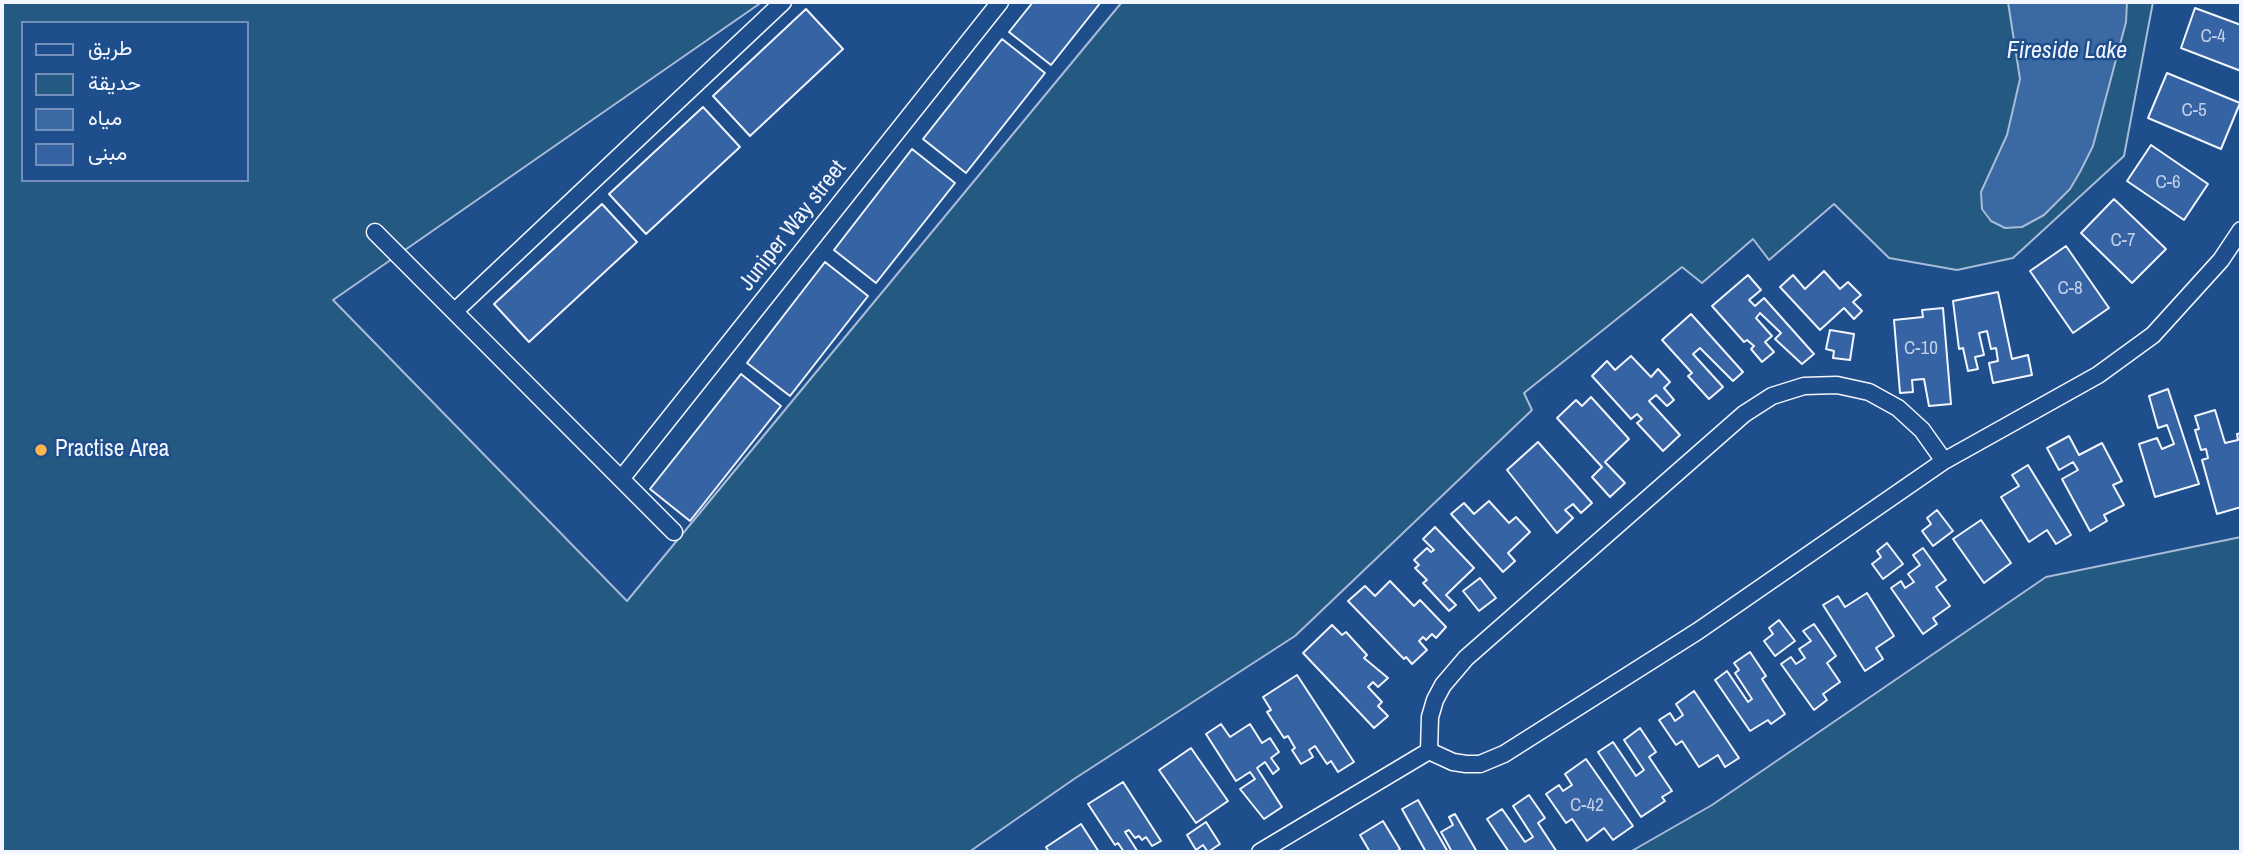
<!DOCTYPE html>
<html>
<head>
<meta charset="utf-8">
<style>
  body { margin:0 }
  #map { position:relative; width:2243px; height:854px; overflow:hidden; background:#1f4e8c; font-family:"Archivo Narrow",Vazirmatn,sans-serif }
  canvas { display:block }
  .frame { position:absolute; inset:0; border:4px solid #f2f6ff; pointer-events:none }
  .legend { position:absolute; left:21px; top:21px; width:228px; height:161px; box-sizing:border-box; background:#1f4e8c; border:2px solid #7391ba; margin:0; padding:9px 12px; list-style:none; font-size:21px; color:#f2f6ff }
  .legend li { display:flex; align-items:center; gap:14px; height:35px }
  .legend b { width:35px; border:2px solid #7391ba }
</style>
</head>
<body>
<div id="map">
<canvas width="2243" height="854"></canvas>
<div class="frame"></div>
<ul class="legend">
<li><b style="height:9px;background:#1f4e8c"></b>طريق</li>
<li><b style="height:19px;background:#245a82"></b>حديقة</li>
<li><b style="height:19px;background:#3b69a3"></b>مياه</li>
<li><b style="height:19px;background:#3563a3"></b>مبنى</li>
</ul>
</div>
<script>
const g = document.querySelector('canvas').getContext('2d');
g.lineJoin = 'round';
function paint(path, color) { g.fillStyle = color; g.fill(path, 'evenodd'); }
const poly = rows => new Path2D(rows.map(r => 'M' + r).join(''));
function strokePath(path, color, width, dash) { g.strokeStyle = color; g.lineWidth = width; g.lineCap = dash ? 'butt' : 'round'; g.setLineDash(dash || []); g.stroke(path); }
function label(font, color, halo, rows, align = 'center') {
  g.font = font + ' "Archivo Narrow",sans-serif'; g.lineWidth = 5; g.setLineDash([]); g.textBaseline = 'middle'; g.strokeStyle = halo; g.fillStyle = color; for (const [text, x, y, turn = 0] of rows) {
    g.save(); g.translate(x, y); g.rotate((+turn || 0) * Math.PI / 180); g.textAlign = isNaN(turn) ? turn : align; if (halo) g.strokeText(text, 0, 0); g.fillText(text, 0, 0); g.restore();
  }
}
const green = poly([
  [2,2,762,2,333,300,627,601,1122,2,2153,2,2124,156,2013,258,1957,270,1889,258,1834,204,1769,260,1753,239,1702,283,1682,267,1524,393,1532,410,1295,636,1074,779,969,852,2,852,2,2],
  [23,23,247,23,247,180,23,180,23,23],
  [2241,537,2241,852,1630,852,1712,805,2046,577,2241,537]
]);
paint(green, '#245a82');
strokePath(green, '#a8bbd7', 2);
const water = poly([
  [2008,2,2127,2,2126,22,2093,146,2080,172,2070,189,2044,215,2022,227,2005,228,1991,221,1982,209,1981,192,2007,135,2020,79,2008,2]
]);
paint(water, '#3b69a3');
strokePath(water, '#a8bbd7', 2);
const building = poly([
  [1033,2,1101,2,1051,65,1009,32,1033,2],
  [2195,8,2241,25,2241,71,2181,48,2195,8],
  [806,9,843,49,750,136,713,96,806,9],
  [1002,39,1045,73,966,173,923,139,1002,39],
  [2167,73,2240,103,2221,149,2148,118,2167,73],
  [703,107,740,147,646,234,609,194,703,107],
  [2151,145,2208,184,2184,220,2127,181,2151,145],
  [912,149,955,183,876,283,834,250,912,149],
  [2114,199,2166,249,2132,283,2081,233,2114,199],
  [602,204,637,242,529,342,494,304,602,204],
  [2066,246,2109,308,2073,333,2030,271,2066,246],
  [825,262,868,296,790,396,747,363,825,262],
  [1824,271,1840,289,1848,282,1861,295,1853,302,1862,311,1854,319,1844,308,1820,330,1780,287,1793,275,1805,289,1824,271],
  [1748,275,1761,290,1749,300,1755,306,1764,298,1814,354,1802,364,1775,339,1781,333,1760,313,1756,318,1772,336,1765,342,1774,352,1762,362,1751,349,1754,346,1747,340,1744,342,1712,306,1748,275],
  [1998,292,2012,359,2028,355,2032,375,1993,383,1989,363,1998,361,1996,348,1991,349,1987,331,1979,333,1984,355,1975,357,1978,369,1968,371,1963,348,1959,349,1953,301,1998,292],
  [1943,308,1951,404,1929,406,1924,379,1912,380,1913,392,1900,393,1894,320,1923,317,1922,310,1943,308],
  [1691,314,1743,372,1733,381,1700,348,1693,354,1723,387,1709,399,1688,376,1692,373,1662,340,1691,314],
  [1830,330,1854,334,1850,360,1833,358,1834,351,1826,349,1830,330],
  [1631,356,1651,377,1658,369,1670,382,1664,388,1674,400,1667,406,1656,395,1649,401,1680,435,1663,451,1637,423,1642,419,1637,414,1631,419,1592,376,1607,361,1615,370,1631,356],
  [741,374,781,406,690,521,650,489,741,374],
  [2168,389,2199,484,2155,497,2139,444,2157,438,2162,449,2174,444,2167,425,2158,428,2149,396,2168,389],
  [1591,397,1629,439,1605,462,1625,483,1610,497,1592,477,1602,467,1557,418,1576,400,1582,406,1591,397],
  [2215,410,2225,443,2238,440,2237,434,2241,433,2241,507,2217,514,2202,460,2208,458,2206,449,2201,450,2195,430,2199,429,2195,416,2215,410],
  [2069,436,2079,455,2102,443,2122,481,2113,485,2124,505,2104,515,2107,521,2090,531,2062,479,2078,470,2073,462,2059,470,2047,448,2069,436],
  [1538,442,1592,503,1581,513,1573,504,1565,510,1573,518,1557,533,1507,470,1538,442],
  [2028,465,2071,535,2056,544,2047,530,2029,542,2001,497,2019,486,2012,475,2028,465],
  [1489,501,1509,523,1516,517,1530,532,1508,553,1515,561,1503,572,1451,514,1464,503,1474,514,1489,501],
  [1937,510,1953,531,1933,546,1922,531,1931,524,1927,518,1937,510],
  [1981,520,2011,563,1984,583,1953,539,1981,520],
  [1435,527,1474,568,1446,595,1456,605,1449,611,1423,583,1427,580,1415,568,1419,565,1414,560,1427,548,1431,552,1434,550,1423,539,1435,527],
  [1887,543,1903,564,1883,579,1872,564,1881,557,1877,551,1887,543],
  [1923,548,1946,580,1936,587,1950,606,1933,618,1937,624,1923,634,1891,588,1901,581,1905,588,1914,582,1908,574,1920,565,1913,555,1923,548],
  [1480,578,1496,598,1479,611,1463,591,1480,578],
  [1390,581,1414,606,1420,600,1446,627,1436,638,1432,634,1426,640,1423,637,1419,641,1427,650,1412,664,1406,657,1404,659,1348,601,1365,586,1375,596,1390,581],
  [1867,593,1894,636,1876,648,1883,659,1865,671,1823,605,1838,596,1845,607,1867,593],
  [1779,620,1795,641,1775,656,1764,641,1773,634,1769,628,1779,620],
  [1814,624,1836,656,1827,663,1840,682,1823,694,1827,700,1814,710,1781,664,1791,657,1796,664,1805,658,1799,649,1811,641,1803,631,1814,624],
  [1332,625,1342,635,1346,632,1367,655,1364,658,1388,678,1378,687,1373,682,1368,687,1382,702,1378,706,1388,716,1374,728,1303,653,1332,625],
  [1750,652,1766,676,1762,679,1785,714,1771,724,1768,720,1750,731,1715,680,1727,671,1748,702,1752,699,1735,673,1739,670,1734,663,1750,652],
  [1297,675,1354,762,1338,772,1331,761,1327,764,1315,746,1309,750,1313,757,1301,764,1292,750,1295,748,1288,736,1284,738,1267,712,1271,710,1263,697,1297,675],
  [1694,691,1739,758,1725,767,1718,755,1699,767,1682,741,1676,745,1659,720,1670,713,1675,721,1683,715,1676,704,1694,691],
  [1221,724,1230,737,1250,724,1262,743,1270,738,1279,752,1271,758,1279,769,1273,774,1265,762,1257,768,1282,807,1264,819,1240,789,1255,779,1250,772,1236,781,1206,734,1221,724],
  [1640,728,1656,752,1649,757,1672,791,1662,797,1665,801,1641,817,1598,752,1613,742,1636,776,1644,770,1624,740,1640,728],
  [1191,748,1228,801,1196,823,1159,770,1191,748],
  [1586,759,1633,826,1613,840,1604,828,1587,841,1572,819,1566,823,1546,794,1559,785,1563,791,1572,785,1565,774,1586,759],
  [1123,782,1161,841,1152,846,1146,837,1142,840,1139,836,1135,838,1129,830,1125,832,1138,852,1124,852,1118,843,1115,845,1088,804,1123,782],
  [1529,795,1545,818,1538,823,1557,852,1509,852,1487,819,1502,809,1525,842,1533,837,1513,806,1529,795],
  [1418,800,1448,852,1426,852,1402,809,1418,800],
  [1455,814,1477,852,1452,852,1441,832,1453,825,1449,817,1455,814],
  [1383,821,1400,849,1397,852,1370,852,1360,835,1383,821],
  [1206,822,1220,844,1208,852,1203,845,1196,850,1187,835,1206,822],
  [1081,824,1099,852,1049,852,1046,847,1081,824]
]);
paint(building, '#3563a3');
strokePath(building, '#f2f6ff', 2);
const street = poly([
  [375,232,674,532],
  [455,311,783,2],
  [621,479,1000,2],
  [1429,751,1453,762,1466,764,1480,764,1504,754,1698,631,1944,461,2098,375,2153,335,2221,260,2241,230],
  [1429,751,1430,717,1435,700,1443,685,1466,658,1744,414,1772,396,1804,386,1837,385,1869,392,1898,408,1922,430,1944,461],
  [1260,852,1429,751]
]);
strokePath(street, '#f2f6ff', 19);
strokePath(street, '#1f4e8c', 16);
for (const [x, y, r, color] of [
  [41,450,7,"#ffb74d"]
]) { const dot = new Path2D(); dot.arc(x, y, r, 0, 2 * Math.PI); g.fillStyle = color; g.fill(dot); strokePath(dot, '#1f4e8c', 2.5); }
label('19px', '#c3d1e8', null, [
  ["C-4",2213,37],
  ["C-5",2194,111],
  ["C-6",2168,183],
  ["C-7",2123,241],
  ["C-8",2070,289],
  ["C-10",1921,349],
  ["C-42",1587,806]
]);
label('23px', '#f2f6ff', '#1f4e8c', [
  ["Juniper Way street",793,226,-52]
]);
label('23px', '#f2f6ff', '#1f4e8c', [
  ["Practise Area",55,450]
], 'left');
label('italic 24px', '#f2f6ff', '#1f4e8c', [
  ["Fireside Lake",2067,52]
]);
</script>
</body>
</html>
